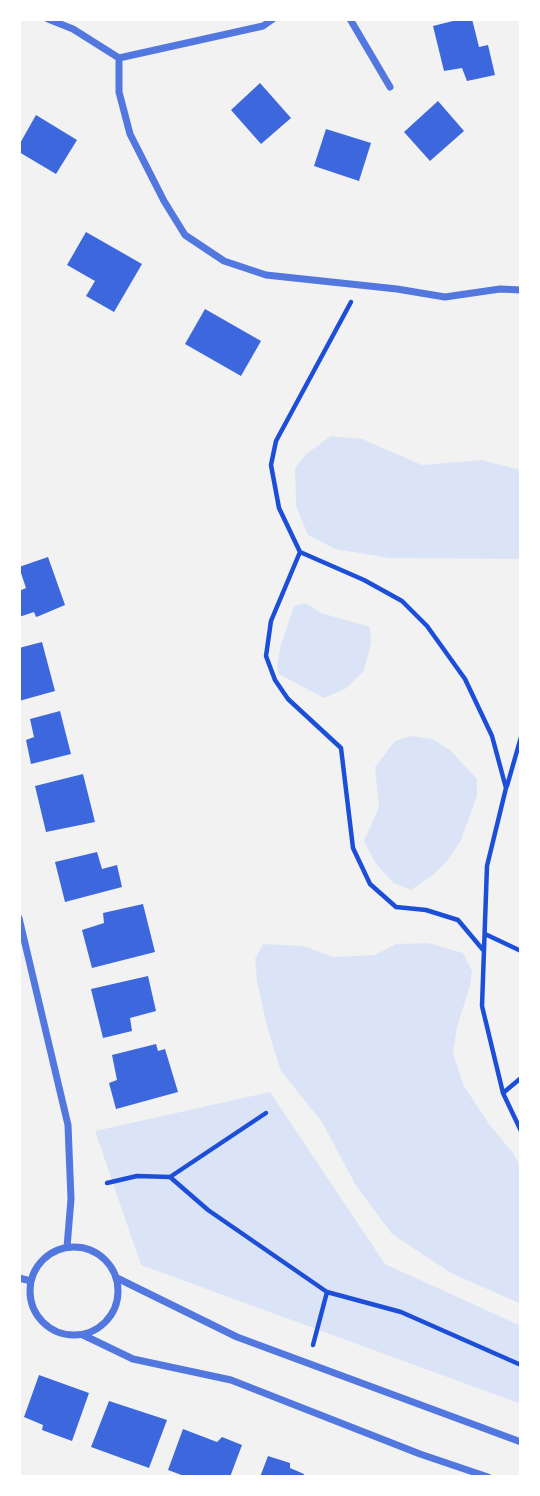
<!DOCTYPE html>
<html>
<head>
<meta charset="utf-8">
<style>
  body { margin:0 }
  #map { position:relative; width:540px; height:1496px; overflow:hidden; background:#f2f2f2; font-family:"Titillium Web",sans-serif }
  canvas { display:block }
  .frame { position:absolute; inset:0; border:21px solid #fff; pointer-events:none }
</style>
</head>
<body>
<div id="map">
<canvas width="540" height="1496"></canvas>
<div class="frame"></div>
</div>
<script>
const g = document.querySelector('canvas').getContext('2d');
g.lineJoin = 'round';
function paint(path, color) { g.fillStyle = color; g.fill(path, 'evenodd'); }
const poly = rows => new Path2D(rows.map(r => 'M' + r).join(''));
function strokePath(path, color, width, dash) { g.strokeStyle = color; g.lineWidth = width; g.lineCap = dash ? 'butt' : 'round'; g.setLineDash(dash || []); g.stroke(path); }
paint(poly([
  [331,436,362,439,422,465,481,460,521,470,521,559,390,558,335,549,308,535,296,506,295,468,306,454],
  [306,603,321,613,370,627,371,643,364,671,345,689,324,698,279,674,277,667,280,648,294,606],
  [411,736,432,739,450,750,477,779,477,796,461,840,448,860,433,875,411,890,394,883,376,864,364,841,379,807,375,767,395,741],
  [428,943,463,953,472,971,470,986,457,1027,453,1054,464,1086,489,1124,513,1153,521,1168,521,1304,451,1273,392,1234,355,1184,322,1122,281,1071,267,1027,257,981,255,959,263,944,304,946,333,957,375,955,396,944],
  [270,1092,385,1264,521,1326,521,1404,141,1265,95,1131]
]), '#dbe4f7');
paint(poly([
  [461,19,472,19,479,47,488,45,495,75,467,81,462,68,444,71,433,26],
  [260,83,291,118,261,144,231,110],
  [438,101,464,131,430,161,404,132],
  [36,115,77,140,56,174,19,152,19,145],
  [326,129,371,143,359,181,314,166],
  [86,232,142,264,114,312,86,296,95,281,67,265],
  [205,309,261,341,241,376,185,344],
  [48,557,65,605,39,616,36,617,34,612,19,617,19,591,26,588,19,567],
  [42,642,55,691,19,701,19,648],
  [60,711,71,754,31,764,26,740,34,737,30,719],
  [83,774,95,822,46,832,35,786],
  [97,852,102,869,117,865,122,887,65,902,55,862],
  [143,904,155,952,92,968,82,930,104,923,103,913],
  [148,976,156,1011,130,1018,132,1031,103,1038,91,989],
  [156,1044,158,1051,165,1049,178,1092,116,1109,109,1083,117,1080,112,1055],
  [39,1375,89,1393,72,1441,42,1430,43,1425,24,1417],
  [109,1401,167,1420,149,1468,91,1447],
  [183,1429,217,1442,222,1437,242,1445,230,1477,187,1477,168,1470],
  [268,1456,290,1463,290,1468,304,1474,303,1477,260,1477]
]), '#3d67dc');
strokePath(poly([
  [351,302,276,441,271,465,279,508,300,552,364,580,402,601,427,626,465,679,492,736,506,788,487,866,482,1006,503,1093,521,1131],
  [300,552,271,621,266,656,275,680,288,699,341,748,353,848,370,884,396,907,426,910,458,920,484,951],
  [507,786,521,737],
  [485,934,521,951],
  [503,1093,521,1078],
  [170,1177,266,1113],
  [107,1183,137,1176,170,1177,208,1210,327,1292,401,1312,521,1365],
  [313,1345,327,1292]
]), '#1d4ed8', 4.5);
strokePath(poly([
  [48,19,73,29,119,58,263,26,273,19],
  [350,19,390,87],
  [119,58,119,92,130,134,164,201,185,235,224,261,266,275,397,289,445,297,500,289,521,290],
  [19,918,68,1125,71,1199,67,1247],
  '30 1291a44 44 0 1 1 88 0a44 44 0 1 1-88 0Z',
  [19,1278,31,1281],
  [117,1278,237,1337,521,1442],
  [83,1335,133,1359,231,1380,420,1454,488,1477]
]), '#5277de', 7);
</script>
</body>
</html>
